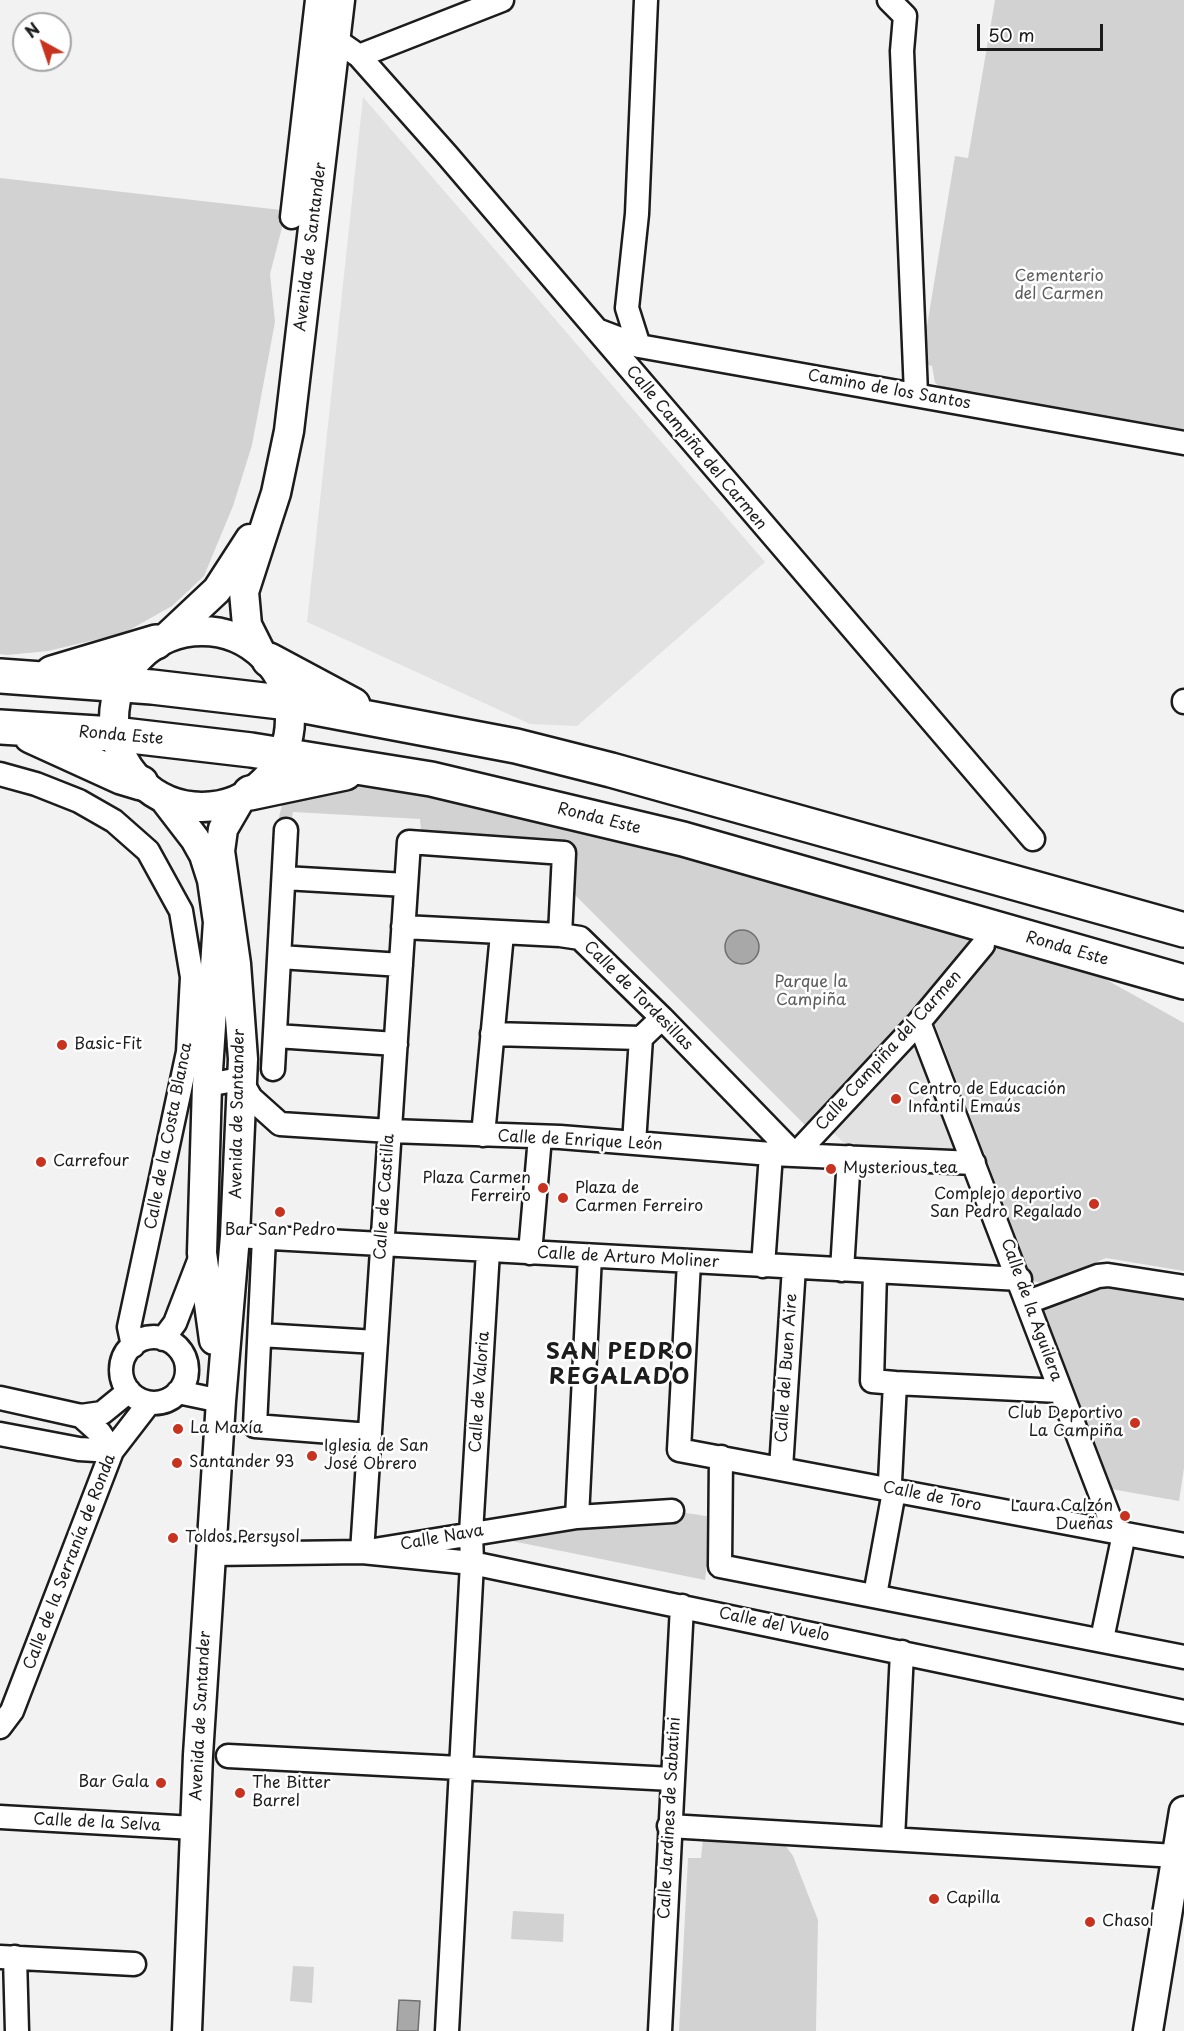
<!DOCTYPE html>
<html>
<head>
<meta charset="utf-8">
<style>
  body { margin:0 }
  #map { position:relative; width:1184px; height:2031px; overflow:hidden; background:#f2f2f2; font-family:"Playpen Sans",sans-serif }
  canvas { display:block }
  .north { position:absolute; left:12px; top:12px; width:60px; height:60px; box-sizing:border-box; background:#fff; border:2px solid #a4a4a4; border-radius:50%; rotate:320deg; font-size:16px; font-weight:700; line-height:24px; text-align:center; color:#1c1c1c }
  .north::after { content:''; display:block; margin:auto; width:21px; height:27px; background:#c8321e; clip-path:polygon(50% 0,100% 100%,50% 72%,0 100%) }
  .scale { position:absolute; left:977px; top:24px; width:126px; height:27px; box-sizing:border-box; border:3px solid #1c1c1c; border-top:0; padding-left:8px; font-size:18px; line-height:21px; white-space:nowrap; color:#1c1c1c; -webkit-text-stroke:4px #fff; paint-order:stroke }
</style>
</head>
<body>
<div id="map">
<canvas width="1184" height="2031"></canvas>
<div class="north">N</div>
<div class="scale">50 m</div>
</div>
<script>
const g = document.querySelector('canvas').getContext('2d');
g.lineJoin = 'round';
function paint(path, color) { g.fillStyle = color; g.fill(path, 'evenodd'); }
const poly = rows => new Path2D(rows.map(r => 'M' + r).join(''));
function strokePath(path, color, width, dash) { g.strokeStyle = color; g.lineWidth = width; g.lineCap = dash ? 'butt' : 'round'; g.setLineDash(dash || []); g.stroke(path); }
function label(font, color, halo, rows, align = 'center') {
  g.font = font + ' "Playpen Sans",sans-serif'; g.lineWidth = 5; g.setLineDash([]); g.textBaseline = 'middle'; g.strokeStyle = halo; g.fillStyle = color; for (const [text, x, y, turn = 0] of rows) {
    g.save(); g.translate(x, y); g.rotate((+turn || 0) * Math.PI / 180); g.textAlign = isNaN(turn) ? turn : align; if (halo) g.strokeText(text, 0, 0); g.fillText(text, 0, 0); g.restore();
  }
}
paint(poly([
  [363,97,765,562,577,726,530,724,307,622],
  [916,1040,958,1151,846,1145,827,1127]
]), '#e2e2e2');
paint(poly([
  [995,0,1184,0,1184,433,950,393,935,383,932,366,925,364,925,338,955,156,968,158],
  [0,178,281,210,285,216,270,274,275,322,252,445,233,506,204,576,172,606,124,633,48,651,7,655,0,654],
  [360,787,420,795,711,862,986,940,1105,979,1184,1023,1184,1271,1106,1258,1045,1284,1033,1281,929,1009,814,1134,573,893,552,844,421,830,420,819,293,812,290,828,278,821,283,801],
  [1108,1283,1184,1295,1184,1468,1179,1501,1111,1489,1041,1308],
  [672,1511,713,1517,705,1580,497,1538],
  [703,1839,785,1845,793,1856,818,1920,816,2031,679,2031,688,1858,701,1858],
  [513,1911,564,1914,563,1942,511,1939],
  [293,1966,314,1967,312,2003,290,2001]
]), '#d2d2d2');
const water = poly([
  '725 947a17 17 0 1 1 34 0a17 17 0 1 1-34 0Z',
  [399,2000,420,2001,418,2031,397,2031,399,2000]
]);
paint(water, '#a8a8a8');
strokePath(water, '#707070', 1.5);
const minor = poly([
  [889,0,905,16,902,51,916,394],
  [336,40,359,56,447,155,1033,839],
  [359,56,502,0],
  [292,217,317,0],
  [597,330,639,346,1184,443],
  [639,346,627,308,637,214,646,0],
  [1184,701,1184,702],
  [0,774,36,784,79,801,114,821,148,851,181,911,192,977,188,1052,129,1327,133,1346],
  [284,878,406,885],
  [403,927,560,935,580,938,662,1018,795,1155,919,1022,983,945],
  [560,935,564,853,409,842,362,1552,472,1563,1184,1712],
  [280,957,401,965],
  [919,1022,1115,1532],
  [492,1034,641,1038,662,1018],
  [276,1036,396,1044],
  [273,1069,286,830],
  [207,1085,240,1079,251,1098,280,1124,390,1131,560,1137,771,1154,974,1163],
  [483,1135,502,934],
  [634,1143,641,1038],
  [235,1236,1020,1279],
  [264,1238,255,1426,370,1435],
  [530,1253,540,1137],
  [689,1262,679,1450,1184,1545],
  [763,1266,771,1154],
  [842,1270,849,1157],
  [875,1272,872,1381,895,1383,890,1482,893,1497,875,1595],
  [1028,1302,1098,1276,1108,1275,1184,1287],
  [260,1335,376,1342],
  '121 1370a33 33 0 1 1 66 0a33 33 0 1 1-66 0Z',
  [163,1339,175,1323,202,1253],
  [895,1383,1060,1391],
  [178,1392,221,1401],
  [0,1398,81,1416,102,1413,129,1391],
  [81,1416,100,1433,112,1451],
  [0,1434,79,1449,112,1451],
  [721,1457,720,1566,1184,1657],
  [781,1468,794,1267],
  [577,1517,590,1256],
  [211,1554,362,1552,577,1517,672,1511],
  [1102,1639,1124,1534],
  [0,1727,12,1711,112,1451,149,1403],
  [228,1756,672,1779],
  [0,1817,194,1828],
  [669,1826,1176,1856],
  [893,1839,902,1652],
  [0,1957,134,1964],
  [15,1957,17,2031],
  [447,2031,472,1563,471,1533,488,1251],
  [660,2031,682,1606]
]);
const major = poly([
  '114 719a88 88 0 1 1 176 0a88 88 0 1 1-176 0Z',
  [168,636,217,590,250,539],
  [260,651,247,625,244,592,276,493,289,431,340,0],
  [165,800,195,839,204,855,212,880,218,922,207,1085,202,1253,214,1340],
  [187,2031,198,1755,221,1401,235,1236,243,1059,236,964,220,851,223,829,241,798],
  [1148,2031,1184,1811]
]);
const highway = poly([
  [269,660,353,705],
  [52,673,156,642],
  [0,676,152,687,289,703,516,746,611,770,1184,930],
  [0,727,114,734,251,750,431,779,683,839,1184,982],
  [31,736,121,777,141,783],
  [250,793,345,773]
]);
strokePath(minor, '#1c1c1c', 27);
strokePath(major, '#1c1c1c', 33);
strokePath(highway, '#1c1c1c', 38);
strokePath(minor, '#fff', 22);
strokePath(major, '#fff', 28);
strokePath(highway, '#fff', 33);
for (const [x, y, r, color] of [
  [62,1045,6,"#c8321e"],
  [896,1099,6,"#c8321e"],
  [41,1162,6,"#c8321e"],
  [831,1169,6,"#c8321e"],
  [543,1188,6,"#c8321e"],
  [563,1198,6,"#c8321e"],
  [1094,1204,6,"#c8321e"],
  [280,1212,6,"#c8321e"],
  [1135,1423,6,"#c8321e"],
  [178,1429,6,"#c8321e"],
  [312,1456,6,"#c8321e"],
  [177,1463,6,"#c8321e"],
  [1125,1516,6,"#c8321e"],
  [173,1538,6,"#c8321e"],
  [161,1783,6,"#c8321e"],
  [240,1793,6,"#c8321e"],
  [934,1899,6,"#c8321e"],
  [1090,1922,6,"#c8321e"]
]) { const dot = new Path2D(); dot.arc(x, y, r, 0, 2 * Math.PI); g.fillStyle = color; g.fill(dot); strokePath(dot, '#fff', 2); }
label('16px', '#1c1c1c', '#fff', [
  ["Avenida de Santander",311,247,-83],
  ["Camino de los Santos",889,390,10],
  ["Calle Campiña del Carmen",696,448,50],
  ["Ronda Este",121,736,5],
  ["Ronda Este",599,819,14],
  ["Ronda Este",1067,949,16],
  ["Calle de Tordesillas",638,996,45],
  ["Calle Campiña del Carmen",889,1051,-48],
  ["Avenida de Santander",238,1114,-89],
  ["Calle de la Costa Blanca",169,1136,-79],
  ["Calle de Enrique León",580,1141,3],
  ["Calle de Castilla",385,1197,-86],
  ["Calle de Arturo Moliner",628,1258,3],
  ["Calle de la Aguilera",1031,1310,70],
  ["Calle del Buen Aire",787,1368,-86],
  ["Calle de Valoria",480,1392,-86],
  ["Calle de Toro",932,1497,11],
  ["Calle Nava",442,1538,-10],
  ["Calle de la Serranía de Ronda",70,1562,-69],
  ["Calle del Vuelo",774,1625,12],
  ["Avenida de Santander",201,1716,-87],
  ["Calle Jardines de Sabatini",670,1818,-87],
  ["Calle de la Selva",97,1823,3]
]);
label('16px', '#5c5c5c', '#fff', [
  ["Cementerio",1059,277],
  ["del Carmen",1059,295],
  ["Parque la",811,983],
  ["Campiña",811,1001]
]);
label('16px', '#1c1c1c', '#fff', [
  ["Basic-Fit",74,1045],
  ["Centro de Educación",908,1090],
  ["Infantil Emaús",908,1108],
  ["Carrefour",53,1162],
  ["Mysterious tea",843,1169],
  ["Plaza Carmen",531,1179,"right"],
  ["Ferreiro",531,1197,"right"],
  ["Plaza de",575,1189],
  ["Carmen Ferreiro",575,1207],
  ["Complejo deportivo",1082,1195,"right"],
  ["San Pedro Regalado",1082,1213,"right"],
  ["Bar San Pedro",280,1231,"center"],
  ["Club Deportivo",1123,1414,"right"],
  ["La Campiña",1123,1432,"right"],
  ["La Maxía",190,1429],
  ["Iglesia de San",324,1447],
  ["José Obrero",324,1465],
  ["Santander 93",189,1463],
  ["Laura Calzón",1113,1507,"right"],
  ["Dueñas",1113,1525,"right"],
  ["Toldos Persysol",185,1538],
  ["Bar Gala",149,1783,"right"],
  ["The Bitter",252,1784],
  ["Barrel",252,1802],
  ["Capilla",946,1899],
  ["Chasol",1102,1922]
], 'left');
g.letterSpacing = '1.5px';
label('bold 22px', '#1c1c1c', '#fff', [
  ["SAN PEDRO",620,1353],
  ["REGALADO",620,1378]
]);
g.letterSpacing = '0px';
</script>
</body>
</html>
